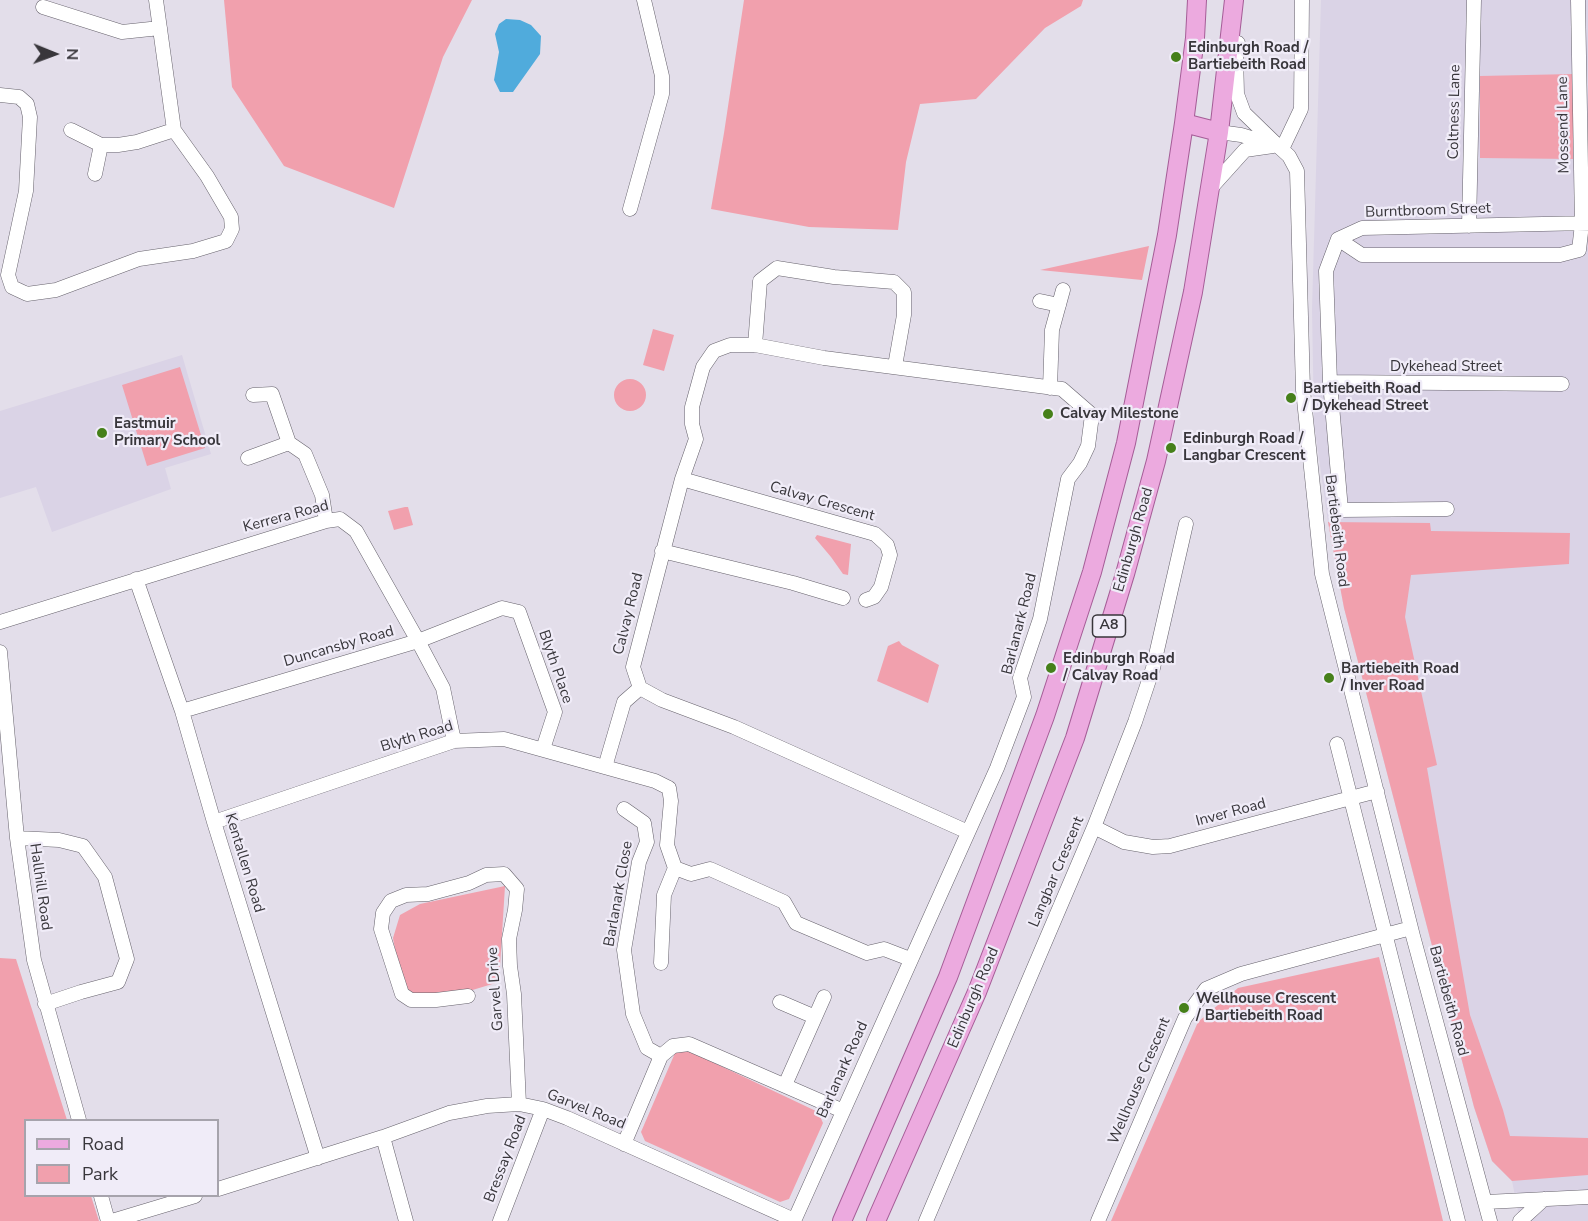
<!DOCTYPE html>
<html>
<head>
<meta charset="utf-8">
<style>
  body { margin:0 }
  #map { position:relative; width:1588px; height:1221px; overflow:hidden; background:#e3deea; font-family:"Nunito Sans",sans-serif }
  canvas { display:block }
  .legend { position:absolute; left:24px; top:1119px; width:195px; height:78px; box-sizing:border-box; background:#f0ecf8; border:2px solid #a6a3ac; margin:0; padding:8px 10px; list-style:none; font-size:18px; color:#38363b }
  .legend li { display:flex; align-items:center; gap:12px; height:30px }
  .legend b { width:30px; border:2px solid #a6a3ac }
  .north { position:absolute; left:24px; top:24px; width:60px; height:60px; -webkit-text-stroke:4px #f0ecf8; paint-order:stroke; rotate:91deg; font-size:16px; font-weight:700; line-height:24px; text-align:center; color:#38363b }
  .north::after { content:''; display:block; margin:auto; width:21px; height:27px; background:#38363b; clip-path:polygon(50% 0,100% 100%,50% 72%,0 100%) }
</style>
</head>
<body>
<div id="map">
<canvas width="1588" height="1221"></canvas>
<ul class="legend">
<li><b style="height:8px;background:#ecaadf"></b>Road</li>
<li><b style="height:16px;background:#f1a0ad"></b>Park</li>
</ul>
<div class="north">N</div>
</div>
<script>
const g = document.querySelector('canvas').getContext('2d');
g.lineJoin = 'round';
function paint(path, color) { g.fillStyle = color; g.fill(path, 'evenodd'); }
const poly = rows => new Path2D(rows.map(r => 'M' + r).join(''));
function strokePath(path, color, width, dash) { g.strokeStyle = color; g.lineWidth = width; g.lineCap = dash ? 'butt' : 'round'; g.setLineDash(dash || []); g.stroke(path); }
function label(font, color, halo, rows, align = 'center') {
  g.font = font + ' "Nunito Sans",sans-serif'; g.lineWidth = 4.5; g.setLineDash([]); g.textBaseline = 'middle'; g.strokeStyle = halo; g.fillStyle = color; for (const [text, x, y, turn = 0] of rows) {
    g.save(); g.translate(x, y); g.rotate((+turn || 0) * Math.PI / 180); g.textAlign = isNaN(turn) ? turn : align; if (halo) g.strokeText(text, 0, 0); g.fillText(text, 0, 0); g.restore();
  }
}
paint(poly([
  [1321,0,1588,0,1588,1221,1520,1221,1512,1181,1492,1161,1474,1107,1344,608,1328,522,1314,423,1312,309],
  [182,355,211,454,165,468,171,489,52,532,36,487,0,498,0,411]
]), '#dad3e6');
paint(poly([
  [224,0,472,0,443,57,394,208,284,166,232,87],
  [744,0,1083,0,1081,6,1045,28,976,99,920,104,906,162,898,230,809,227,711,209,724,133],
  [1573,74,1573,159,1480,158,1480,76],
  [1149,246,1142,280,1040,270],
  [653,329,674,335,664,371,643,365],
  [180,367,205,448,147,466,122,385],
  '614 395a16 16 0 1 1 32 0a16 16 0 1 1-32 0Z',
  [405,507,408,507,413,525,394,530,388,511],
  [1328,522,1430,523,1431,531,1570,533,1569,564,1411,575,1405,617,1437,765,1427,768,1470,1015,1503,1110,1510,1136,1588,1138,1588,1175,1512,1181,1492,1161,1474,1107,1344,608],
  [817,535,851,544,848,575,843,574,831,557,815,538],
  [899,641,902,645,939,665,928,703,877,681,888,646],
  [505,886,499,982,436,1001,414,996,401,983,393,938,400,915,420,904],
  [1379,957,1443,1221,1111,1221,1198,1022,1238,988],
  [0,958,16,959,67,1120,26,1120,26,1196,91,1196,99,1221,0,1221],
  [687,1050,818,1112,823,1123,789,1199,780,1202,645,1141,641,1132,675,1053]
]), '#f1a0ad');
paint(poly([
  [506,19,520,20,531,25,541,36,540,54,513,92,500,92,494,80,499,52,495,34,499,24]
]), '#50abdc');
const minor = poly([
  [43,7,122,32,160,28],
  [1238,43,1236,55,1237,94,1244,113,1276,144],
  [0,95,19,97,27,104,30,117,26,191,8,275,12,287,27,294,56,290,139,259,193,251,226,241,232,229,231,217,207,176,174,130,156,0],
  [71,130,101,145,95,174],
  [1219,132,1241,135,1278,146,1289,156,1297,171,1303,390,1322,574,1413,936,1490,1221],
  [101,145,118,145,137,142,174,130],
  [1282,149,1301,109,1302,0],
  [1209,190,1245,150,1273,146],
  [630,209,662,94,662,76,644,0],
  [1469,226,1474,0],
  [1338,239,1362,255,1560,255,1579,250,1582,224,1578,0],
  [1338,239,1326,271,1330,382,1341,510,1447,509],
  [1338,239,1362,228,1588,223],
  [1040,301,1059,305],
  [755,345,760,281,777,268,834,277,894,282,904,292,904,315,895,366],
  [1330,382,1562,384],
  [1050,388,1052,330,1063,290],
  [253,395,272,394,289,443,305,454,322,495,326,521],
  [248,458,289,443],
  [682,479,875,534,887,545,890,555,881,587,874,597,866,600],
  [662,551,793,583,843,598],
  [136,579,182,711,214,822,318,1158],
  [0,622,326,521,340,519,356,531,418,641,443,688,454,741],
  [0,652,17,838,34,960,79,1120],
  [182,711,418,641,502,608,519,612,555,712,543,749],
  [1337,744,1458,1221],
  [605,767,624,702,640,688],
  [624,809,644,823,647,842,639,862,624,950,633,1014,647,1048,661,1056],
  [214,822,454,741,504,739,655,781,669,788,671,801,667,845,675,868,664,895,661,963],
  [1094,827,1124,842,1153,847,1170,846,1377,791],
  [17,838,59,840,83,846,105,877,127,959,118,982,81,992,45,1004],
  [675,868,691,874,710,869,784,902,796,923,867,953,884,949,910,959],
  [468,996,436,1000,411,1000,402,994,381,929,383,913,391,901,406,895,428,894,469,883,486,875,504,874,517,889,515,910,509,939,510,966,514,994,519,1104],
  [780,1002,815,1017],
  [785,1085,824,997],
  [383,1137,406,1221],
  [624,1144,661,1056,673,1046,689,1044,843,1111],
  [218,1189,383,1137,449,1113,487,1106,519,1104,543,1109,567,1118,794,1220],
  [101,1196,108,1221],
  [1486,1202,1588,1197],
  [112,1221,195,1196],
  [500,1221,543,1109],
  [794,1221,997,768,1024,697,1020,678,1040,619,1068,479,1080,463,1088,446,1092,415,1062,389,824,358,755,345,730,345,714,351,703,367,692,407,692,424,696,439,682,479,633,667,640,688,662,700,734,727,968,832],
  [926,1221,1094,827,1135,722,1153,668,1186,524],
  [1098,1221,1185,1018,1206,989,1241,974,1411,928],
  [1520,1221,1544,1199]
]);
const major = poly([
  [1184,123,1219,132],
  [842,1221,948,977,1045,716,1092,572,1126,443,1167,235,1184,123,1195,38,1197,0],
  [876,1221,977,992,1075,738,1125,574,1156,461,1193,292,1219,132,1234,0]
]);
strokePath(minor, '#66626c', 15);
strokePath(major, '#a55d97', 20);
strokePath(minor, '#fff', 14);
strokePath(major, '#ecaadf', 18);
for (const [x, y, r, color] of [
  [1176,57,6,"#46801a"],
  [1291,398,6,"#46801a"],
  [1048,414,6,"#46801a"],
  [102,433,6,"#46801a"],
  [1171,448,6,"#46801a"],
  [1051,668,6,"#46801a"],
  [1329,678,6,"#46801a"],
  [1184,1008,6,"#46801a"]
]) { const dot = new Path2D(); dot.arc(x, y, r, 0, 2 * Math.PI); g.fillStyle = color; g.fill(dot); strokePath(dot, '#f0ecf8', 2); }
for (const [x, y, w] of [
  [1109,626,33]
]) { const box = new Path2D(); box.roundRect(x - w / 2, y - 11, w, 22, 4.5); g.fillStyle = '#f0ecf8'; g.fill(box); strokePath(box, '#38363b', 1.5); }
label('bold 14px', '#38363b', null, [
  ["A8",1109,626]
]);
label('bold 15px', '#38363b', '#f0ecf8', [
  ["Edinburgh Road /",1188,48],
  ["Bartiebeith Road",1188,65],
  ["Bartiebeith Road",1303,389],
  ["/ Dykehead Street",1303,406],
  ["Calvay Milestone",1060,414],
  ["Eastmuir",114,424],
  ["Primary School",114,441],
  ["Edinburgh Road /",1183,439],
  ["Langbar Crescent",1183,456],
  ["Edinburgh Road",1063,659],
  ["/ Calvay Road",1063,676],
  ["Bartiebeith Road",1341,669],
  ["/ Inver Road",1341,686],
  ["Wellhouse Crescent",1196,999],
  ["/ Bartiebeith Road",1196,1016]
], 'left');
label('15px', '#38363b', '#f0ecf8', [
  ["Coltness Lane",1455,112,-89],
  ["Mossend Lane",1564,125,-91],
  ["Burntbroom Street",1428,211,-2],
  ["Dykehead Street",1446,367],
  ["Calvay Crescent",822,502,16],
  ["Kerrera Road",286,517,-15],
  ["Bartiebeith Road",1336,531,83],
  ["Edinburgh Road",1134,540,-74],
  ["Calvay Road",629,614,-76],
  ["Barlanark Road",1020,624,-76],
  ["Duncansby Road",339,647,-16],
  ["Blyth Place",555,667,71],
  ["Blyth Road",417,737,-17],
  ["Inver Road",1231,813,-15],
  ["Kentallen Road",244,863,73],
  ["Langbar Crescent",1057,872,-67],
  ["Hallhill Road",40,887,82],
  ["Barlanark Close",619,894,-80],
  ["Garvel Drive",496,989,-94],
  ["Edinburgh Road",974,998,-67],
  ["Bartiebeith Road",1448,1001,75],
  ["Barlanark Road",843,1070,-66],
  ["Wellhouse Crescent",1140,1081,-67],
  ["Garvel Road",586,1110,22],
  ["Bressay Road",506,1159,-69]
]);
</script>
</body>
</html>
